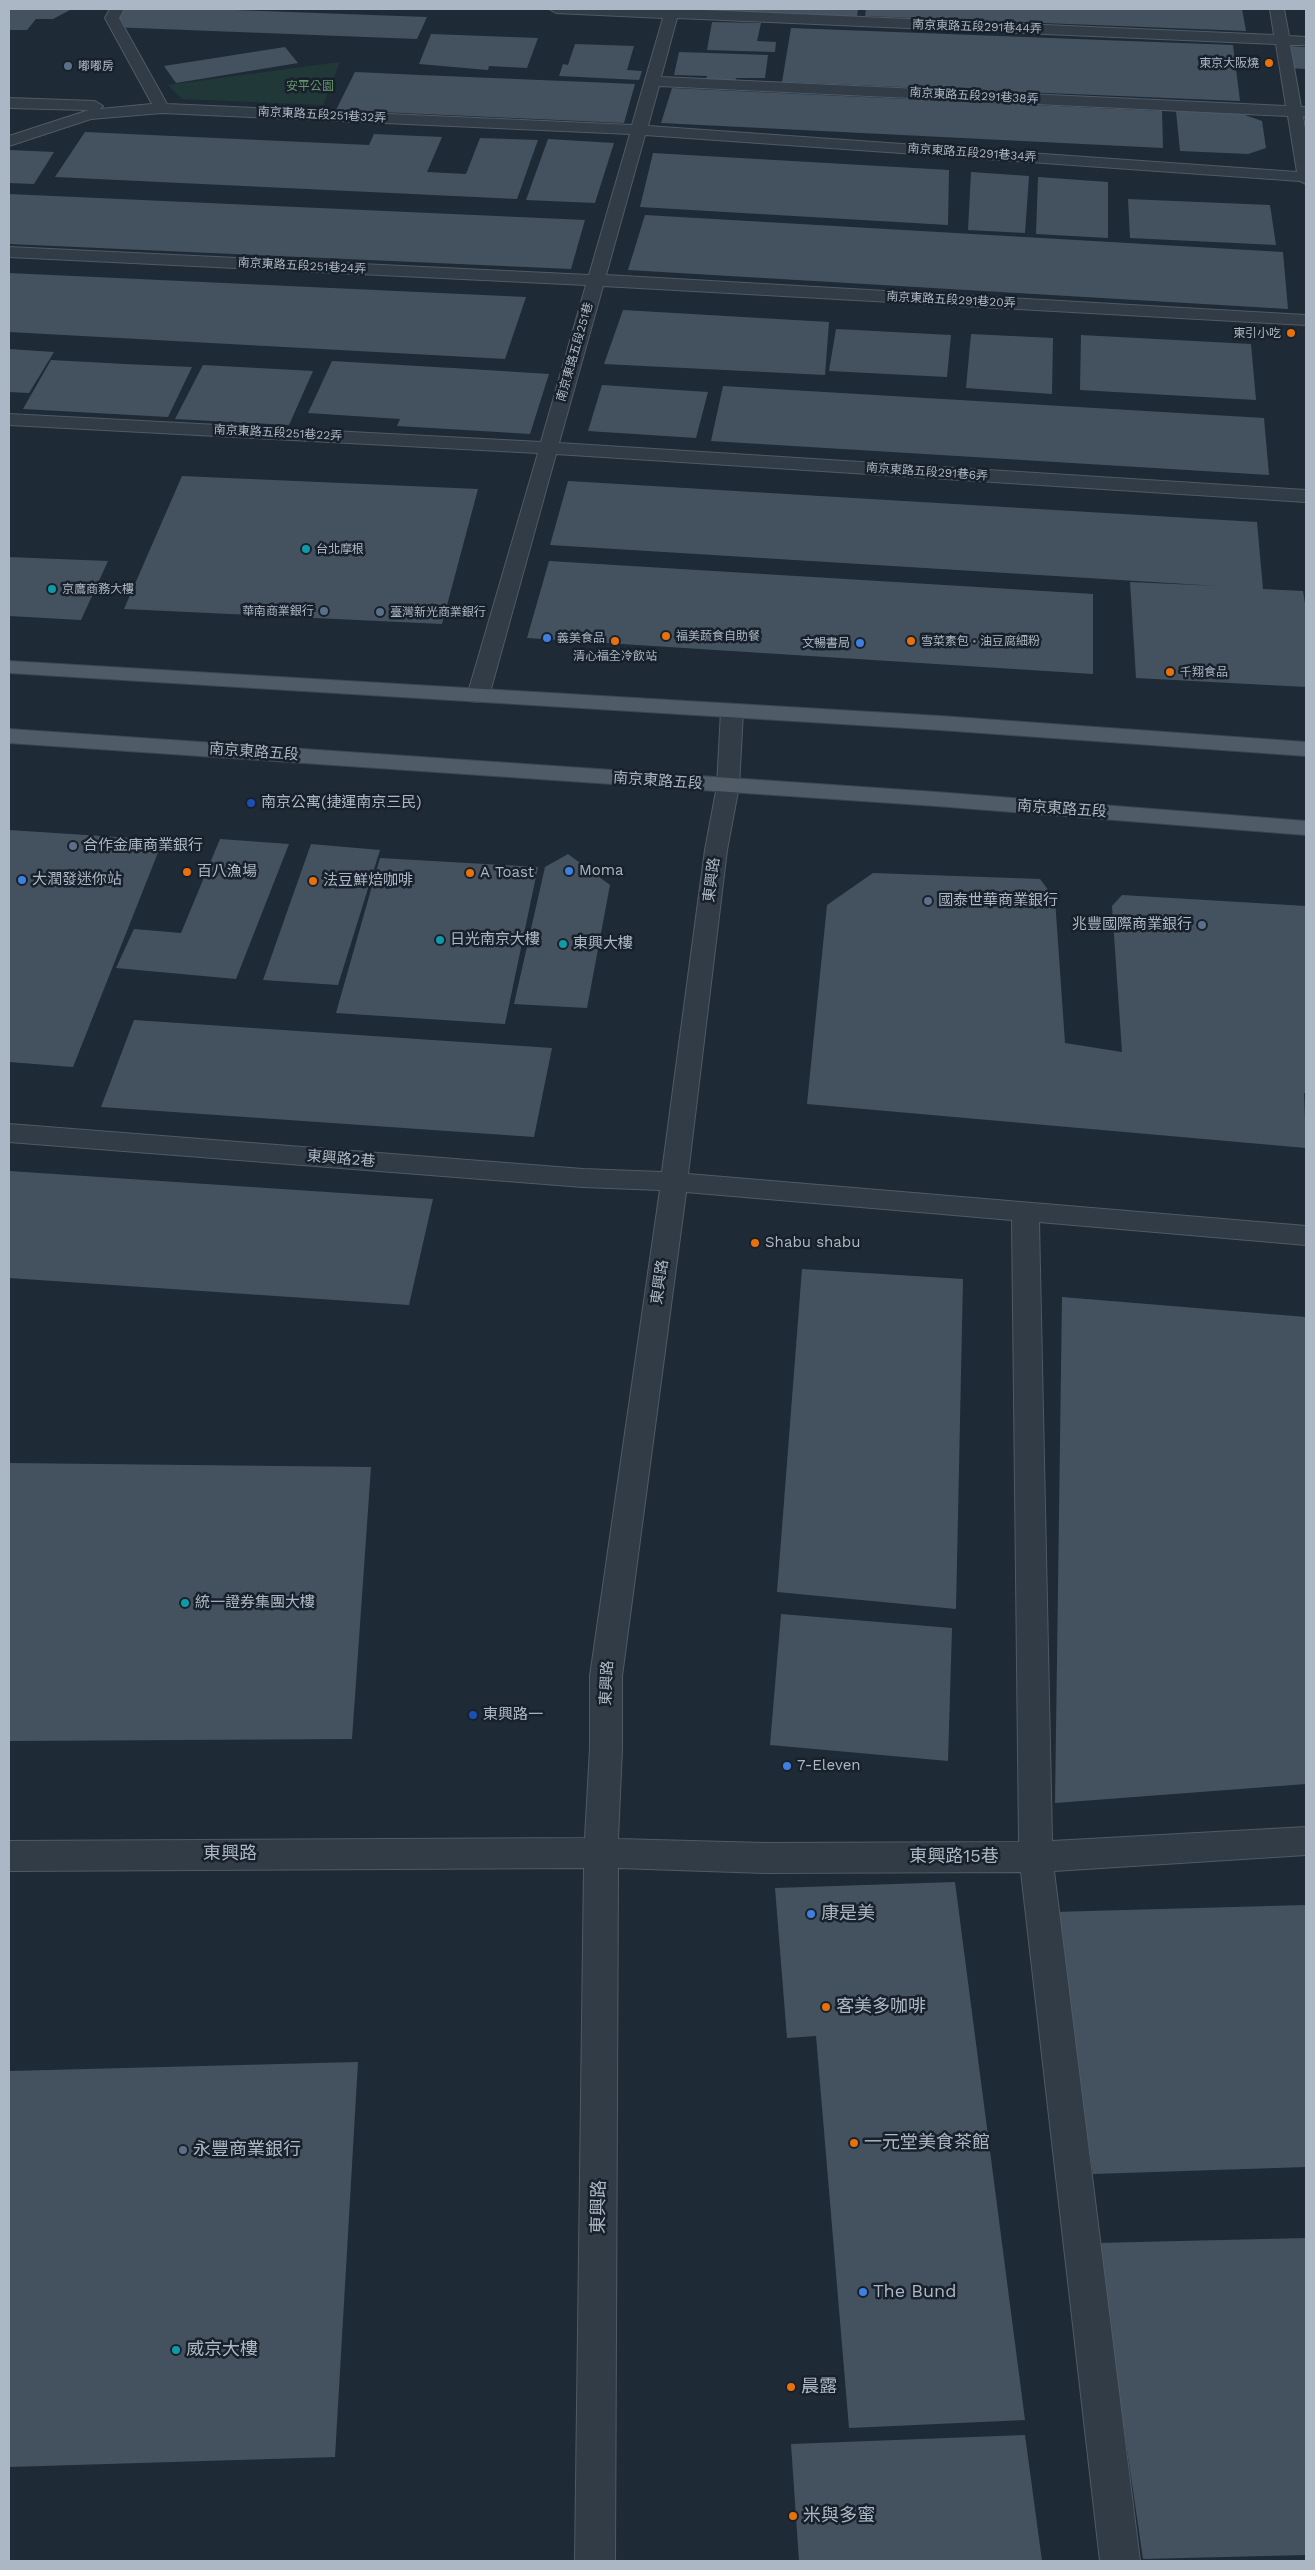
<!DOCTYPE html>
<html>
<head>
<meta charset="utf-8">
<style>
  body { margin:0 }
  #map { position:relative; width:1315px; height:2570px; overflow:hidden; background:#1e2b36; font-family:"Work Sans",sans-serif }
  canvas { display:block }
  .frame { position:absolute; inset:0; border:10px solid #abb7c4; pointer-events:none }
</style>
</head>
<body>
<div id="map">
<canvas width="1315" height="2570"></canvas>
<div class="frame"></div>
</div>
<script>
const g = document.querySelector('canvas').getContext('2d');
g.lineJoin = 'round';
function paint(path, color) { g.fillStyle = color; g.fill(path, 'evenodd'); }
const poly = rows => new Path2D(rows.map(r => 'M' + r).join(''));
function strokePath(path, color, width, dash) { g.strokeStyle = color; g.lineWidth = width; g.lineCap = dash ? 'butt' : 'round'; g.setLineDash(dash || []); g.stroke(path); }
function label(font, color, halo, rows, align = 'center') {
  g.font = font + ' "Work Sans","Noto Sans TC",sans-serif'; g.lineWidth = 5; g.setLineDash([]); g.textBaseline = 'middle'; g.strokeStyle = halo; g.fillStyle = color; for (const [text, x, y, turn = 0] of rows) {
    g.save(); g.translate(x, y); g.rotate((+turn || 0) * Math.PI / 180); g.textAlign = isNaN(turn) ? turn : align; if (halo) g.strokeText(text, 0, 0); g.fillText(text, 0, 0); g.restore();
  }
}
paint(poly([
  [340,62,323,105,182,99,168,85]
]), '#213838');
paint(poly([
  [9,9,72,9,53,19,36,19,27,30,9,30],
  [122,9,208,9,427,17,417,39,110,27],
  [702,9,858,9,857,17,701,12],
  [866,9,1242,9,1246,31,865,16],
  [712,22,761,23,757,41,776,42,775,52,707,50],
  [791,28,1233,45,1240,101,782,82],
  [431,34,538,38,527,68,489,66,488,70,419,64],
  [575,44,634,46,627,70,642,71,639,80,559,76,563,64,568,65],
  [1287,46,1306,47,1306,69,1288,68],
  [285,47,298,63,176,83,164,66],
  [679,52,768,55,765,78,736,78,735,82,706,81,707,76,674,75],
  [355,72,421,75,635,84,624,123,336,110],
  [672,88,1162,111,1163,148,661,123],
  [1176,111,1242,114,1262,121,1266,148,1248,154,1180,151],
  [85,132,369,145,374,134,442,137,427,172,466,174,480,138,538,140,517,199,55,177],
  [548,139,614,143,595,203,526,200],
  [10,150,54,152,34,184,9,183],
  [653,153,949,170,948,225,640,207],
  [971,172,1029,176,1025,233,968,230],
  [1038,177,1108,182,1108,238,1036,234],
  [9,194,585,220,571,269,9,244],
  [1128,199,1270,205,1276,245,1130,238],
  [645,215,1283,252,1288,309,628,270],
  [9,273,526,297,505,359,9,332],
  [623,310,829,322,825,375,604,364],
  [836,329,951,335,947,377,829,371],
  [971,334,1053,338,1052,394,966,388],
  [1081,335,1251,344,1256,400,1080,390],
  [9,349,54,352,29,393,9,392],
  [51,360,125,364,192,367,168,417,23,409],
  [332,361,470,369,549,374,530,434,448,429,397,426,400,419,308,413],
  [203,365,313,371,289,425,175,419],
  [602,385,708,392,696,438,588,431],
  [723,386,1264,418,1269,475,711,441],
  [182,476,478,489,442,624,124,609],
  [568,481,1257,522,1263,589,1303,591,1306,610,1306,687,1136,678,1130,582,1218,586,550,545],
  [9,557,108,561,81,620,9,616],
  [549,561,1093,594,1093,674,527,638],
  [9,830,163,840,73,1067,9,1062],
  [220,839,289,844,236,979,116,968,134,929,181,933],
  [311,844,380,850,338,985,263,980],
  [568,854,610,885,587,1008,514,1004,545,867],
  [380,858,538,867,505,1024,336,1013],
  [873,873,1040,879,1055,899,1065,1043,1122,1052,1112,906,1122,895,1306,906,1306,1093,1304,1093,1306,1148,807,1104,827,905],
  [134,1020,552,1048,534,1137,101,1107],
  [9,1171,433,1199,409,1305,9,1278],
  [802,1269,963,1279,956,1609,777,1592],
  [1062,1297,1306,1317,1306,1784,1055,1803],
  [9,1463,371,1467,352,1739,9,1741],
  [781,1614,952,1628,948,1761,770,1745],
  [955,1882,1025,2420,849,2428,816,2036,787,2038,775,1888],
  [1306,1905,1306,2167,1093,2174,1053,1912],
  [358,2062,335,2457,9,2467,9,2071],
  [1306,2238,1306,2555,1143,2559,1097,2243],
  [1025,2435,1042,2561,799,2561,791,2444]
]), '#445260');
const minor = poly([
  [110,9,124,9,119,18,167,104,632,125,663,18,556,13,549,9,680,9,1274,35,1270,9,1284,9,1289,36,1306,37,1306,45,1290,45,1301,107,1306,107,1306,117,1303,116,1306,135,1306,184,1300,181,645,135,606,275,1306,315,1306,325,603,286,559,443,1306,490,1306,502,556,454,489,696,486,701,478,702,470,701,467,696,538,453,9,425,9,414,541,442,586,285,9,257,9,247,589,275,630,134,162,113,91,119,9,146,9,136,89,110,9,108,9,98,95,101,103,106,100,109,152,104,105,18,110,9],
  [677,18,1276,44,1286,106,661,77,677,18],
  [659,86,1288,116,1297,172,648,126,659,86],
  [732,705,740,706,743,711,739,786,727,850,688,1174,1306,1226,1306,1245,1039,1222,1052,1841,1306,1827,1306,1855,1054,1871,1140,2561,1100,2561,1021,1872,764,1873,618,1868,615,2561,575,2561,584,1868,9,1871,9,1841,585,1838,590,1748,590,1676,660,1190,583,1187,9,1142,9,1124,583,1169,662,1172,705,850,717,786,721,711,724,706,732,705],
  [686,1192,1012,1220,1019,1842,764,1843,618,1839,622,1748,622,1676,686,1192]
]);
const major = poly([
  [9,661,940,716,1306,742,1306,756,940,730,9,673,9,661],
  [9,729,936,792,1306,821,1306,835,936,806,9,743,9,729]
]);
strokePath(minor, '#4f5a65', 2);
strokePath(major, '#3b4550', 2);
paint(minor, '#323c47');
paint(major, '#4f5b67');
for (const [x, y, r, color] of [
  [1269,63,5,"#e8710a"],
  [68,66,5,"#5c6f8a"],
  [1291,333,5,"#e8710a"],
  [306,549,5,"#0f9aa8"],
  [52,589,5,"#0f9aa8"],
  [324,611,5,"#5c6f8a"],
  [380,612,5,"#5c6f8a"],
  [666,636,5,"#e8710a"],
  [547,638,5,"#3f7fe0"],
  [615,641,5,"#e8710a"],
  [911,641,5,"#e8710a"],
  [860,643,5,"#3f7fe0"],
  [1170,672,5,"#e8710a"],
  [251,803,5,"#1a4fb4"],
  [73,846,5,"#5c6f8a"],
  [569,871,5,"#3f7fe0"],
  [187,872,5,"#e8710a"],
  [470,873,5,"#e8710a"],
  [22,880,5,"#3f7fe0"],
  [313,881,5,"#e8710a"],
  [928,901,5,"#5c6f8a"],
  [1202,925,5,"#5c6f8a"],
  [440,940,5,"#0f9aa8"],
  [563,944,5,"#0f9aa8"],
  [755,1243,5,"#e8710a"],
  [185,1603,5,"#0f9aa8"],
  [473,1715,5,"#1a4fb4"],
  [787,1766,5,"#3f7fe0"],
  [811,1914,5,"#3f7fe0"],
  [826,2007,5,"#e8710a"],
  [854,2143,5,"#e8710a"],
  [183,2150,5,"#5c6f8a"],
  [863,2292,5,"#3f7fe0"],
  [176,2350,5,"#0f9aa8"],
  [791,2387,5,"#e8710a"],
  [793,2516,5,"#e8710a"]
]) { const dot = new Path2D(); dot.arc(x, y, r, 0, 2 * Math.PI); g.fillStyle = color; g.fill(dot); strokePath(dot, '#18212b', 2); }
label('12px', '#abb7c4', '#18212b', [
  ["南京東路五段291巷44弄",977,27,2],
  ["南京東路五段291巷38弄",974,96,3],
  ["南京東路五段251巷32弄",322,115,3],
  ["南京東路五段291巷34弄",972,153,4],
  ["南京東路五段251巷24弄",302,266,3],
  ["南京東路五段291巷20弄",951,300,3],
  ["南京東路五段251巷",575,352,-74],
  ["南京東路五段251巷22弄",278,433,3],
  ["南京東路五段291巷6弄",927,472,4]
]);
label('12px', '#abb7c4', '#18212b', [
  ["東京大阪燒",1259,63,"right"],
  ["嘟嘟房",78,66],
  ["東引小吃",1281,333,"right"],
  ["台北摩根",316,549],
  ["京鷹商務大樓",62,589],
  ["華南商業銀行",314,611,"right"],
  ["臺灣新光商業銀行",390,612],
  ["福美蔬食自助餐",676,636],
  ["義美食品",557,638],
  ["雪菜素包 · 油豆腐細粉",921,641],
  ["文暢書局",850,643,"right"],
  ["清心福全冷飲站",615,656,"center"],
  ["千翔食品",1180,672]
], 'left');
label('12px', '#63946a', '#18212b', [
  ["安平公園",310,86]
]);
label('15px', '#abb7c4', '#18212b', [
  ["南京東路五段",254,752,4],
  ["南京東路五段",658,781,4],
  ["南京東路五段",1062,809,4],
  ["東興路",712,880,-83],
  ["東興路2巷",341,1159,5],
  ["東興路",660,1282,-82],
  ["東興路",607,1683,-87]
]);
label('15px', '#abb7c4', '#18212b', [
  ["南京公寓(捷運南京三民)",261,803],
  ["合作金庫商業銀行",83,846],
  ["Moma",579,871],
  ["百八漁場",197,872],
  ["A Toast",480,873],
  ["大潤發迷你站",32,880],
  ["法豆鮮焙咖啡",323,881],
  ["國泰世華商業銀行",938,901],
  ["兆豐國際商業銀行",1192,925,"right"],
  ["日光南京大樓",450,940],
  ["東興大樓",573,944],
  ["Shabu shabu",765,1243],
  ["統一證券集團大樓",195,1603],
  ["東興路一",483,1715],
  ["7-Eleven",797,1766]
], 'left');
label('18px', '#abb7c4', '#18212b', [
  ["東興路",230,1854],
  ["東興路15巷",954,1857],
  ["東興路",599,2207,-89]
]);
label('18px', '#abb7c4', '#18212b', [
  ["康是美",821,1914],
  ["客美多咖啡",836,2007],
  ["一元堂美食茶館",864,2143],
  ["永豐商業銀行",193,2150],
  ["The Bund",873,2292],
  ["威京大樓",186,2350],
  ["晨露",801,2387],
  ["米與多蜜",803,2516]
], 'left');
</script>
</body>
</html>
